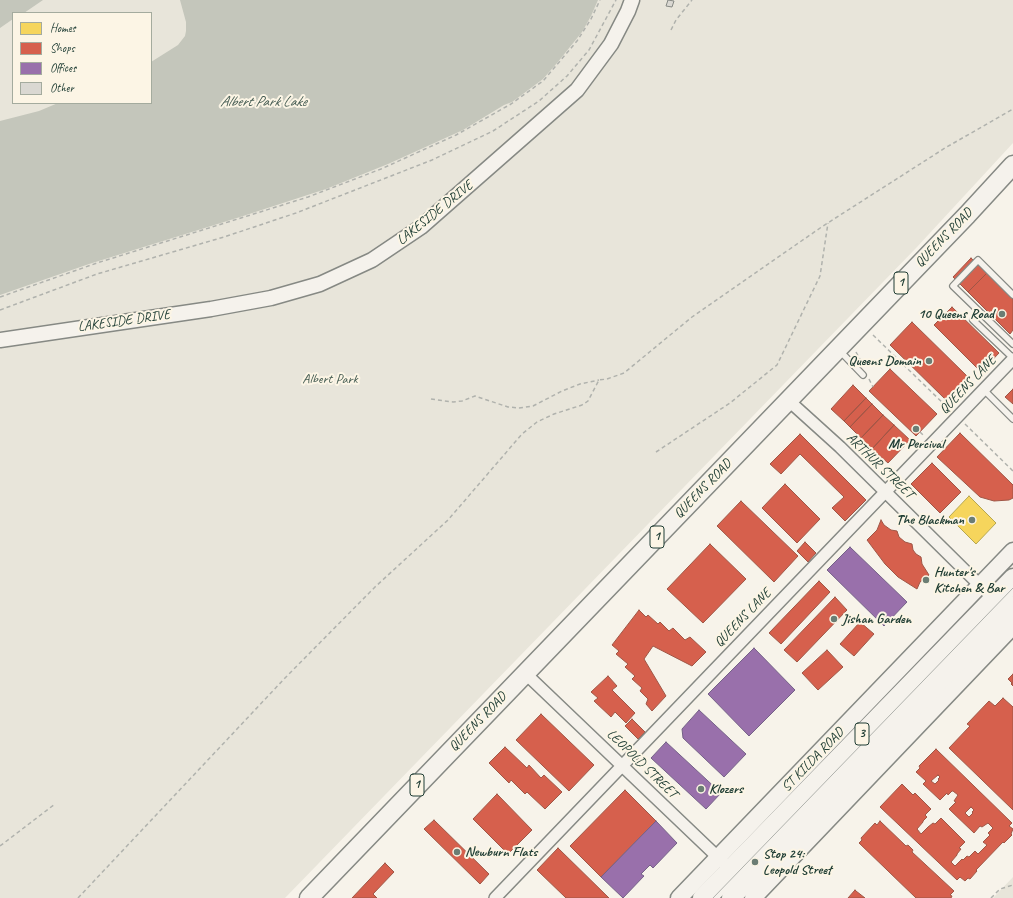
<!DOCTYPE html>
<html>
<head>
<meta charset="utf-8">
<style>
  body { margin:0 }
  #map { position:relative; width:1013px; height:898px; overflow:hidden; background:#f7f3ea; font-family:Caveat,sans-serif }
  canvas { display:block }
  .legend { position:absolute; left:12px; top:12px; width:140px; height:92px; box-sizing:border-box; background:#fcf5e5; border:1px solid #a4ab9e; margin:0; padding:5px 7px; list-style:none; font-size:12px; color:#1f3d34 }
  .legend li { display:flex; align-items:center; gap:8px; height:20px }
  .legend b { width:20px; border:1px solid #a4ab9e }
</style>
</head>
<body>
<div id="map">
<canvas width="1013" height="898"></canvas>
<ul class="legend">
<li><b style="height:11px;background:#f6d55c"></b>Homes</li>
<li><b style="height:11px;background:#d6604d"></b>Shops</li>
<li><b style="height:11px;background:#9970ab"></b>Offices</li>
<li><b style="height:11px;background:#dad8d2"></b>Other</li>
</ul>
</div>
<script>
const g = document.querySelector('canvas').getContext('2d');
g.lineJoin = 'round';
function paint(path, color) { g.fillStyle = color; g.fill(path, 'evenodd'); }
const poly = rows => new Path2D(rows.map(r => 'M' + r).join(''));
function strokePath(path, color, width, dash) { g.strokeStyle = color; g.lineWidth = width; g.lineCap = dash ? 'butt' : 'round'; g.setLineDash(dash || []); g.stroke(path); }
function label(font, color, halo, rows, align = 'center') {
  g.font = font + ' Caveat,sans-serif'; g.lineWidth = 4; g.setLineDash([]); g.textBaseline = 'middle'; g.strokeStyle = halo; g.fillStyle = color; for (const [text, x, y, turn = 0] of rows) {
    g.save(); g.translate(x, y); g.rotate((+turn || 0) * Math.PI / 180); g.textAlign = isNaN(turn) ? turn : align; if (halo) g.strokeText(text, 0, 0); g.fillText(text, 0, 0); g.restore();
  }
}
paint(poly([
  [0,0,1013,0,1013,143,917,247,285,898,0,898],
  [13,13,151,13,151,103,13,103],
  [1013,877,1013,898,993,898]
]), '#e8e5da');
paint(poly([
  [0,0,43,0,24,13,13,13,13,19,0,28],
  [180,0,598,0,591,16,582,32,557,63,543,79,512,102,504,105,463,130,388,164,326,189,240,217,89,264,0,295,0,121,39,111,58,103,151,103,151,62,178,45,185,36,186,31,186,22]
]), '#c4c6bb');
const homes = poly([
  [969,496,996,523,976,544,949,517,969,496]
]);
paint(homes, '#f6d55c');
strokePath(homes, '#b6a750', 1);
const shops = poly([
  [971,258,987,273,968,292,953,277,971,258],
  [987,273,1013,299,1013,330,1010,334,968,292,987,273],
  [952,307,999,353,981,372,934,325,952,307],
  [912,322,968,377,946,400,890,345,912,322],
  [890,369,937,414,916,436,869,391,890,369],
  [853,385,866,398,844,421,831,409,853,385],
  [1013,389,1013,404,1005,397,1013,389],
  [866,398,872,404,850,427,844,421,866,398],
  [872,404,883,415,861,438,850,427,872,404],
  [883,415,894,425,872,449,861,438,883,415],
  [894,425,910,440,888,463,872,449,894,425],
  [960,433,1013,485,1013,498,1009,500,994,501,980,497,937,457,960,433],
  [800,434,866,500,845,521,832,508,844,497,800,454,781,474,770,464,800,434],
  [932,463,961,492,940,513,911,484,932,463],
  [785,484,820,519,797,543,762,508,785,484],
  [741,501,798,556,774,582,717,526,741,501],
  [881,520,884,525,891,530,897,531,899,537,905,542,912,544,913,550,916,554,921,557,922,564,929,575,920,582,917,589,898,577,885,564,867,540,877,530,881,520],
  [805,542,816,553,808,562,797,551,805,542],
  [710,544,746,579,703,623,667,589,710,544],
  [819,581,830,592,781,644,769,633,819,581],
  [835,597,847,610,797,662,784,650,835,597],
  [639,610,646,617,648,615,658,624,660,622,669,631,673,628,685,640,690,637,706,652,692,666,653,646,644,659,666,696,652,711,646,704,648,699,640,691,642,688,632,679,635,676,625,667,628,664,616,654,619,651,612,645,639,610],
  [860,622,874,634,854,656,840,644,860,622],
  [827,650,843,667,818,690,802,673,827,650],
  [1013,674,1013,686,1011,684,1012,683,1008,679,1013,674],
  [608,676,617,686,612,690,635,713,626,723,615,712,611,717,594,701,598,698,591,692,608,676],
  [1003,698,1013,707,1013,810,949,748,970,726,967,724,989,701,995,706,1003,698],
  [541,714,594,765,569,791,516,740,541,714],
  [632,719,645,732,638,739,625,726,632,719],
  [505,747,527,768,529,765,541,778,544,775,562,792,545,809,527,792,525,794,511,780,509,783,489,763,505,747],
  [936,749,1012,823,1009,826,1013,829,1011,834,1012,835,1004,843,1003,842,976,870,977,871,970,879,968,878,965,881,960,877,957,880,880,807,902,784,913,795,915,793,931,809,925,815,927,817,923,821,923,822,917,829,921,834,928,827,933,823,935,824,941,818,965,842,959,848,961,849,957,854,957,855,951,862,955,866,962,859,963,860,967,856,969,857,975,851,978,854,987,845,983,842,990,835,988,833,993,828,988,823,982,827,980,826,974,833,949,809,956,802,954,801,958,795,953,791,952,791,948,795,947,793,940,800,923,784,926,781,916,772,920,768,919,766,936,749],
  [938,775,940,777,938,779,939,780,935,784,931,781,938,775],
  [971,807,974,810,972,812,973,813,969,817,965,813,971,807],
  [625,790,656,821,601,877,570,846,625,790],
  [497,794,532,830,508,854,473,819,497,794],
  [434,820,489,874,480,884,424,829,434,820],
  [880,821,906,846,908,845,913,850,912,852,954,891,950,895,952,896,951,898,916,898,859,843,862,840,861,838,875,823,877,825,880,821],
  [558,848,609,898,566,898,537,870,558,848],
  [385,863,394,872,373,894,377,898,352,898,385,863],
  [855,890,856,891,865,898,848,898,855,890]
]);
paint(shops, '#d6604d');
strokePath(shops, '#9f5646', 1);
const offices = poly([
  [850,547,907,602,884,626,827,570,850,547],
  [754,648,795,690,749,736,708,694,754,648],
  [699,710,746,754,724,777,683,738,682,729,699,710],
  [666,742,721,793,706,809,651,758,666,742],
  [656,821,677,843,653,868,650,865,641,874,644,876,623,898,601,877,656,821]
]);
paint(offices, '#9970ab');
strokePath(offices, '#746187', 1);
const building = poly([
  [668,0,674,1,672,7,666,6,668,0]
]);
paint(building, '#dad8d2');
strokePath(building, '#868984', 1);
const service = poly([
  [1013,295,978,260,953,286,1013,344],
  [973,320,1013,358],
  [839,350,863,375],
  [984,390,1013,419],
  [716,898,1013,592]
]);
const minor = poly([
  [788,400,840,447,1011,616],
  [525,673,749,887],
  [495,898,1013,359]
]);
const tertiary = poly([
  [0,340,211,309,271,298,320,284,372,260,421,227,577,90,611,44,628,11,632,0]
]);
const secondary = poly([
  [679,898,1013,551],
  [753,898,1013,626]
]);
const primary = poly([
  [702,898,1013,578],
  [731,898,1013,605]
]);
const trunk = poly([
  [309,898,967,215,1013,165]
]);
strokePath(service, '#868984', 8);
strokePath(minor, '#868984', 14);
strokePath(tertiary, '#868984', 17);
strokePath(secondary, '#868984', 19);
strokePath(primary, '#868984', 21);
strokePath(trunk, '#868984', 21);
strokePath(poly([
  [671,30,676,20,692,0],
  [0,297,97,263,308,197,381,169,456,135,511,104,543,81,577,41,591,19,600,0],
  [0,310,97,274,224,237,296,213,432,160,493,131,539,101,567,76,589,50,616,0],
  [873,335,950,410],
  [856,352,861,361],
  [869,379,873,387],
  [431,399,453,402,462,401,475,396,508,407,519,408,533,406,562,391,580,384,599,380],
  [965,424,1013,471],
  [920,432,924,436],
  [656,452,730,403,777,365,820,276,828,223],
  [0,846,55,804],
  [78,898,285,678,375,587,448,520,522,434,537,422,554,414,582,405,588,401,599,380,607,379,624,373,692,317,823,226,945,148,1013,109],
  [991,898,1000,889,1013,885]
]), '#b0b2ad', 1.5, [4, 3]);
strokePath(service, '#f5f2ec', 5.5);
strokePath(minor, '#f5f2ec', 11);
strokePath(tertiary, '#f5f2ec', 14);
strokePath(secondary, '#f5f2ec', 16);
strokePath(primary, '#f5f2ec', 18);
strokePath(trunk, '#f5f2ec', 18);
strokePath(poly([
  [713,898,1013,588]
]), '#b0b2ad', 1);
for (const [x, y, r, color] of [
  [1002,314,4,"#6b7d74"],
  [929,361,4,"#6b7d74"],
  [916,429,4,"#6b7d74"],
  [972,520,4,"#6b7d74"],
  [926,580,4,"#6b7d74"],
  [834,619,4,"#6b7d74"],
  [701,789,4,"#6b7d74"],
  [457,852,4,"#6b7d74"],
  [755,862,4,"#6b7d74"]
]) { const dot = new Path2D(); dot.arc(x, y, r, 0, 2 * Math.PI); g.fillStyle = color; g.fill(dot); strokePath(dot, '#fcf5e5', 1.5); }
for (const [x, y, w] of [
  [901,283,14],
  [657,537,14],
  [862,734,14],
  [417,785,14]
]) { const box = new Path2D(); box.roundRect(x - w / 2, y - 11, w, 22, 3); g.fillStyle = '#fcf5e5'; g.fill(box); strokePath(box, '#1f3d34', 1); }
label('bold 13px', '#1f3d34', null, [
  ["1",901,283],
  ["1",657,537],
  ["3",862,734],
  ["1",417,785]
]);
label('14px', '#1f3d34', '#fcf5e5', [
  ["LAKESIDE DRIVE",435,213,-39],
  ["QUEENS ROAD",944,238,-46],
  ["LAKESIDE DRIVE",124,321,-8],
  ["QUEENS LANE",968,385,-46],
  ["ARTHUR STREET",880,466,44],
  ["QUEENS ROAD",703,489,-46],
  ["QUEENS LANE",743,618,-46],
  ["QUEENS ROAD",478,722,-46],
  ["ST KILDA ROAD",813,760,-46],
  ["LEOPOLD STREET",642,764,44]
]);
label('bold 14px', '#1f3d34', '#fcf5e5', [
  ["10 Queens Road",994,314,"right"],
  ["Queens Domain",921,361,"right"],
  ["Mr Percival",916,444,"center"],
  ["The Blackman",964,520,"right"],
  ["Hunter's",934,572],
  ["Kitchen & Bar",934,588],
  ["Jishan Garden",842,619],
  ["Klozers",709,789],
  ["Newburn Flats",465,852],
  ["Stop 24:",763,854],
  ["Leopold Street",763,870]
], 'left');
label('14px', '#455c52', '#fcf5e5', [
  ["Albert Park",330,379]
]);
label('italic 15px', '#435a51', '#fcf5e5', [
  ["Albert Park Lake",263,102]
]);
</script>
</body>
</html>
